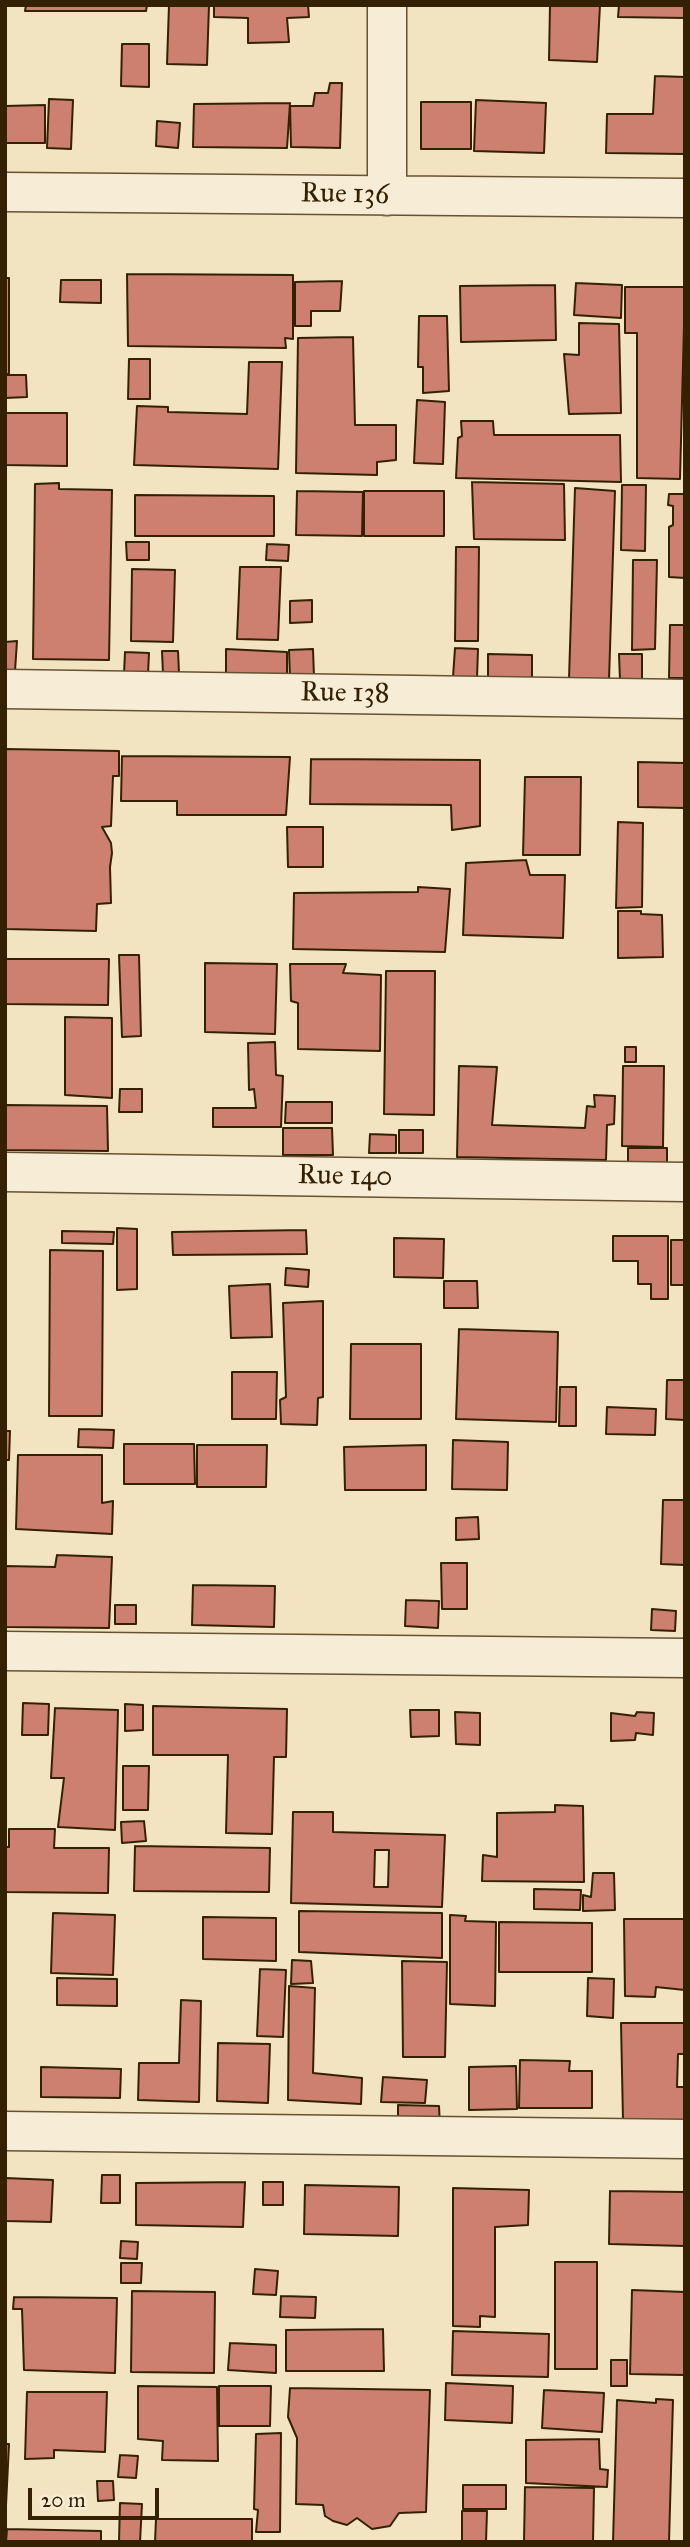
<!DOCTYPE html>
<html>
<head>
<meta charset="utf-8">
<style>
  body { margin:0 }
  #map { position:relative; width:690px; height:2547px; overflow:hidden; background:#f2e3c1; font-family:"IM FELL Great Primer",serif }
  canvas { display:block }
  .frame { position:absolute; inset:0; border:7px solid #342103; pointer-events:none }
  .scale { position:absolute; left:28px; top:2488px; width:131px; height:32px; box-sizing:border-box; border:4px solid #342103; border-top:0; padding-left:9px; font-size:21px; line-height:24px; white-space:nowrap; color:#342103; -webkit-text-stroke:5px #f7edd7; paint-order:stroke }
</style>
</head>
<body>
<div id="map">
<canvas width="690" height="2547"></canvas>
<div class="frame"></div>
<div class="scale">20 m</div>
</div>
<script>
const g = document.querySelector('canvas').getContext('2d');
g.lineJoin = 'round';
function paint(path, color) { g.fillStyle = color; g.fill(path, 'evenodd'); }
const poly = rows => new Path2D(rows.map(r => 'M' + r).join(''));
function strokePath(path, color, width, dash) { g.strokeStyle = color; g.lineWidth = width; g.lineCap = dash ? 'butt' : 'round'; g.setLineDash(dash || []); g.stroke(path); }
function label(font, color, halo, rows, align = 'center') {
  g.font = font + ' "IM FELL Great Primer",serif'; g.lineWidth = 6; g.setLineDash([]); g.textBaseline = 'middle'; g.strokeStyle = halo; g.fillStyle = color; for (const [text, x, y, turn = 0] of rows) {
    g.save(); g.translate(x, y); g.rotate((+turn || 0) * Math.PI / 180); g.textAlign = isNaN(turn) ? turn : align; if (halo) g.strokeText(text, 0, 0); g.fillText(text, 0, 0); g.restore();
  }
}
const building = poly([
  [26,5,147,5,146,11,25,11,26,5],
  [169,5,209,5,207,65,167,64,169,5],
  [214,5,308,5,309,17,287,18,289,42,248,43,248,18,214,17,214,5],
  [550,5,600,5,597,62,549,60,550,5],
  [619,5,685,5,685,18,618,17,619,5],
  [122,44,149,44,149,87,121,86,122,44],
  [655,76,685,77,685,154,606,153,607,114,653,114,655,76],
  [330,83,342,83,340,148,291,147,290,106,313,106,315,93,328,93,330,83],
  [49,99,73,100,71,149,47,148,49,99],
  [476,100,546,103,544,153,474,151,476,100],
  [421,102,471,102,471,149,421,149,421,102],
  [290,103,287,148,193,147,194,104,290,103],
  [45,105,45,143,5,143,5,106,45,105],
  [157,121,180,123,178,148,156,146,157,121],
  [127,274,293,275,293,339,285,338,286,348,128,346,127,274],
  [5,278,9,278,9,374,5,374,5,278],
  [61,280,101,280,101,303,60,302,61,280],
  [342,281,340,311,311,311,311,326,295,326,295,282,342,281],
  [576,283,622,285,621,318,574,315,576,283],
  [555,285,556,340,461,342,460,286,555,285],
  [625,287,685,287,680,479,637,478,637,333,625,333,625,287],
  [419,316,447,316,449,391,423,393,423,367,418,367,419,316],
  [579,323,619,324,621,413,569,414,564,354,579,355,579,323],
  [353,337,355,425,396,425,396,460,377,462,377,475,296,473,298,338,353,337],
  [129,359,150,359,150,399,128,399,129,359],
  [249,362,282,362,278,469,134,465,137,406,168,407,168,412,247,414,249,362],
  [5,375,26,375,27,397,5,398,5,375],
  [417,400,445,402,443,464,414,463,417,400],
  [5,413,67,413,67,466,5,465,5,413],
  [461,421,493,421,494,435,620,435,621,482,456,478,458,438,462,436,461,421],
  [472,482,564,484,565,540,474,539,472,482],
  [59,483,59,489,112,490,109,660,33,659,35,484,59,483],
  [622,485,646,485,645,551,621,550,622,485],
  [575,488,615,491,609,680,569,679,575,488],
  [297,491,363,492,362,536,296,535,297,491],
  [364,491,444,491,444,536,364,536,364,491],
  [669,494,685,494,685,578,669,577,669,527,673,525,673,506,668,505,669,494],
  [135,495,274,496,274,536,135,536,135,495],
  [126,542,149,542,149,560,127,560,126,542],
  [267,544,289,545,288,561,266,560,267,544],
  [456,547,479,547,478,641,455,641,456,547],
  [633,560,657,560,655,649,632,650,633,560],
  [240,567,281,567,278,640,237,639,240,567],
  [132,569,175,570,173,642,131,641,132,569],
  [312,600,312,622,290,623,290,601,312,600],
  [670,625,685,625,685,678,669,678,670,625],
  [17,641,15,671,5,671,5,642,17,641],
  [455,648,478,649,477,678,453,677,455,648],
  [226,649,287,652,287,677,226,675,226,649],
  [313,649,314,677,290,678,289,650,313,649],
  [162,651,178,651,179,673,163,674,162,651],
  [125,652,149,653,148,674,124,674,125,652],
  [488,654,532,655,532,682,488,681,488,654],
  [619,654,642,654,642,680,620,680,619,654],
  [5,749,119,751,119,776,113,776,111,826,102,827,111,843,112,853,110,867,111,903,97,904,96,931,5,929,5,749],
  [122,756,290,757,286,815,177,815,177,801,121,801,122,756],
  [311,759,480,760,480,826,452,830,451,805,310,804,311,759],
  [638,762,685,763,685,808,638,807,638,762],
  [525,777,581,777,580,855,523,855,525,777],
  [618,822,643,823,642,907,616,908,618,822],
  [287,827,323,827,323,867,288,867,287,827],
  [526,860,530,875,565,875,563,938,463,935,466,863,526,860],
  [418,887,450,889,445,952,293,949,294,893,418,892,418,887],
  [618,911,641,911,641,914,662,915,663,957,618,958,618,911],
  [119,955,139,955,141,1036,122,1037,119,955],
  [5,959,109,959,108,1005,5,1004,5,959],
  [205,963,277,964,275,1034,205,1032,205,963],
  [290,964,346,964,343,973,381,975,380,1051,298,1049,298,1003,291,1001,290,964],
  [386,971,435,971,434,1115,384,1114,386,971],
  [65,1017,112,1018,112,1098,65,1095,65,1017],
  [275,1042,276,1075,283,1076,281,1127,213,1127,213,1108,256,1108,254,1089,249,1090,248,1043,275,1042],
  [625,1047,636,1047,636,1062,625,1062,625,1047],
  [459,1066,497,1067,492,1125,585,1128,587,1106,595,1107,594,1095,615,1096,614,1124,607,1125,606,1160,457,1157,459,1066],
  [623,1066,664,1066,663,1147,622,1146,623,1066],
  [120,1089,142,1089,142,1112,119,1112,120,1089],
  [286,1102,332,1102,332,1123,285,1123,286,1102],
  [5,1105,107,1106,108,1151,5,1150,5,1105],
  [283,1128,332,1128,333,1155,283,1155,283,1128],
  [399,1130,423,1130,423,1153,399,1153,399,1130],
  [370,1134,396,1135,396,1153,369,1153,370,1134],
  [628,1148,667,1148,667,1172,628,1171,628,1148],
  [117,1228,137,1229,137,1289,117,1290,117,1228],
  [306,1230,307,1254,173,1255,172,1232,306,1230],
  [62,1231,114,1232,113,1244,62,1243,62,1231],
  [613,1236,668,1236,668,1299,651,1299,651,1284,638,1284,638,1261,613,1261,613,1236],
  [394,1238,444,1239,443,1278,394,1277,394,1238],
  [671,1240,685,1240,685,1285,671,1285,671,1240],
  [50,1250,103,1251,102,1416,49,1416,50,1250],
  [286,1268,309,1270,308,1287,285,1285,286,1268],
  [444,1281,477,1281,478,1308,444,1308,444,1281],
  [270,1284,272,1337,231,1338,229,1286,270,1284],
  [323,1301,323,1397,318,1398,317,1425,281,1424,280,1400,286,1397,283,1303,323,1301],
  [459,1329,558,1332,556,1422,456,1419,459,1329],
  [351,1344,421,1344,421,1419,350,1419,351,1344],
  [232,1372,277,1372,276,1419,232,1419,232,1372],
  [667,1380,685,1380,685,1420,666,1419,667,1380],
  [560,1387,576,1387,576,1426,559,1426,560,1387],
  [607,1407,656,1409,655,1435,606,1434,607,1407],
  [79,1429,114,1430,113,1448,78,1447,79,1429],
  [5,1431,10,1431,9,1460,5,1460,5,1431],
  [453,1440,508,1442,507,1490,452,1489,453,1440],
  [124,1444,194,1444,195,1484,124,1484,124,1444],
  [197,1445,267,1445,266,1487,197,1487,197,1445],
  [426,1445,426,1490,345,1490,344,1447,426,1445],
  [18,1455,102,1455,102,1503,113,1501,112,1534,16,1529,18,1455],
  [663,1500,685,1500,685,1565,661,1564,663,1500],
  [478,1517,479,1539,456,1540,456,1518,478,1517],
  [57,1555,112,1557,109,1628,5,1627,5,1566,55,1567,57,1555],
  [441,1563,467,1563,467,1609,442,1609,441,1563],
  [193,1585,275,1586,274,1627,192,1625,193,1585],
  [406,1600,439,1601,438,1628,405,1626,406,1600],
  [115,1605,136,1605,136,1624,115,1624,115,1605],
  [652,1609,676,1611,675,1631,651,1630,652,1609],
  [23,1703,49,1704,48,1735,22,1735,23,1703],
  [125,1704,143,1705,143,1730,125,1731,125,1704],
  [153,1706,287,1709,286,1757,274,1757,272,1834,226,1833,228,1755,153,1755,153,1706],
  [55,1708,118,1710,115,1830,58,1827,64,1778,51,1778,55,1708],
  [410,1710,439,1710,439,1736,411,1737,410,1710],
  [455,1712,480,1713,480,1745,456,1744,455,1712],
  [637,1712,654,1713,653,1735,636,1733,635,1740,611,1741,611,1713,635,1716,637,1712],
  [123,1766,149,1766,148,1810,123,1810,123,1766],
  [555,1805,583,1806,584,1882,482,1881,483,1855,497,1857,497,1813,555,1812,555,1805],
  [293,1812,333,1812,333,1832,445,1835,442,1907,291,1903,293,1812],
  [375,1850,389,1850,388,1887,374,1887,375,1850],
  [144,1821,146,1841,122,1843,121,1822,144,1821],
  [9,1829,55,1829,54,1848,109,1848,108,1893,5,1892,5,1847,9,1847,9,1829],
  [135,1846,270,1848,269,1892,134,1891,135,1846],
  [593,1873,614,1873,615,1910,583,1911,583,1895,591,1897,593,1873],
  [534,1889,581,1890,580,1910,534,1909,534,1889],
  [299,1911,442,1913,442,1958,299,1952,299,1911],
  [53,1913,115,1915,113,1975,51,1973,53,1913],
  [450,1915,466,1916,465,1921,496,1922,495,2006,450,2004,450,1915],
  [203,1917,276,1918,276,1961,203,1959,203,1917],
  [624,1919,685,1919,685,1990,656,1987,655,1997,625,1996,624,1919],
  [499,1922,592,1923,592,1972,499,1972,499,1922],
  [292,1960,311,1961,313,1983,291,1984,292,1960],
  [402,1961,447,1962,445,2057,403,2057,402,1961],
  [260,1969,286,1970,283,2037,257,2036,260,1969],
  [57,1978,117,1979,117,2006,57,2005,57,1978],
  [588,1978,614,1979,613,2018,587,2016,588,1978],
  [289,1986,315,1988,313,2073,362,2078,361,2104,288,2100,289,1986],
  [181,2000,201,2001,199,2102,138,2100,139,2063,179,2063,181,2000],
  [621,2023,685,2023,685,2054,678,2054,677,2087,685,2087,685,2122,623,2120,621,2023],
  [218,2043,270,2044,268,2103,217,2101,218,2043],
  [520,2060,570,2061,569,2071,592,2071,592,2108,519,2108,520,2060],
  [516,2066,517,2109,469,2110,469,2067,516,2066],
  [41,2067,121,2069,120,2098,41,2097,41,2067],
  [383,2077,427,2080,425,2103,381,2102,383,2077],
  [398,2105,439,2106,440,2127,398,2126,398,2105],
  [102,2175,120,2175,120,2203,101,2203,102,2175],
  [5,2178,53,2180,51,2222,5,2221,5,2178],
  [245,2182,243,2227,136,2225,136,2183,245,2182],
  [263,2182,283,2182,283,2205,263,2205,263,2182],
  [305,2185,399,2187,398,2236,304,2234,305,2185],
  [453,2188,529,2190,528,2225,495,2227,495,2317,480,2316,480,2327,453,2326,453,2188],
  [610,2191,685,2192,685,2246,609,2244,610,2191],
  [121,2241,138,2242,137,2259,120,2258,121,2241],
  [555,2262,597,2262,597,2369,555,2369,555,2262],
  [121,2263,142,2263,141,2283,121,2283,121,2263],
  [255,2269,278,2271,276,2295,253,2294,255,2269],
  [632,2290,685,2292,685,2375,630,2374,632,2290],
  [132,2291,215,2292,214,2373,131,2372,132,2291],
  [281,2296,316,2297,315,2318,280,2317,281,2296],
  [14,2297,117,2298,115,2373,24,2370,22,2309,13,2309,14,2297],
  [383,2329,384,2371,286,2371,286,2330,383,2329],
  [453,2331,549,2334,548,2377,452,2375,453,2331],
  [230,2343,276,2345,276,2373,228,2370,230,2343],
  [611,2360,627,2360,627,2386,611,2386,611,2360],
  [446,2383,513,2386,512,2423,445,2420,446,2383],
  [138,2386,217,2387,218,2461,162,2460,163,2441,138,2439,138,2386],
  [219,2386,271,2386,270,2426,219,2426,219,2386],
  [290,2388,430,2390,426,2512,399,2513,390,2526,372,2529,357,2518,347,2525,333,2521,325,2516,323,2505,296,2504,297,2438,288,2417,290,2388],
  [544,2390,604,2393,602,2432,542,2428,544,2390],
  [27,2392,107,2392,105,2452,54,2450,54,2458,25,2459,27,2392],
  [656,2399,673,2400,669,2542,613,2542,617,2400,656,2403,656,2399],
  [281,2433,280,2532,256,2532,258,2510,254,2509,256,2434,281,2433],
  [599,2439,600,2469,608,2470,607,2487,526,2483,526,2440,599,2439],
  [5,2444,9,2444,5,2526,5,2444],
  [120,2455,138,2456,136,2478,118,2477,120,2455],
  [97,2481,113,2481,114,2500,98,2501,97,2481],
  [463,2485,506,2485,506,2509,463,2509,463,2485],
  [525,2487,594,2488,593,2542,524,2542,525,2487],
  [120,2503,142,2504,140,2542,119,2542,120,2503],
  [462,2511,487,2511,486,2542,462,2542,462,2511],
  [156,2519,252,2519,252,2542,155,2542,156,2519],
  [7,2529,101,2531,101,2542,6,2542,7,2529]
]);
paint(building, '#cd8070');
strokePath(building, '#342103', 2);
const street = poly([
  [387,5,387,196],
  [5,192,685,198],
  [5,689,685,699],
  [5,1172,685,1182],
  [5,1651,685,1658],
  [5,2131,685,2139]
]);
strokePath(street, '#645232', 41);
strokePath(street, '#f7edd7', 38);
label('28px', '#342103', '#f7edd7', [
  ["Rue 136",345,195,1],
  ["Rue 138",345,694,1],
  ["Rue 140",345,1177,1]
]);
</script>
</body>
</html>
